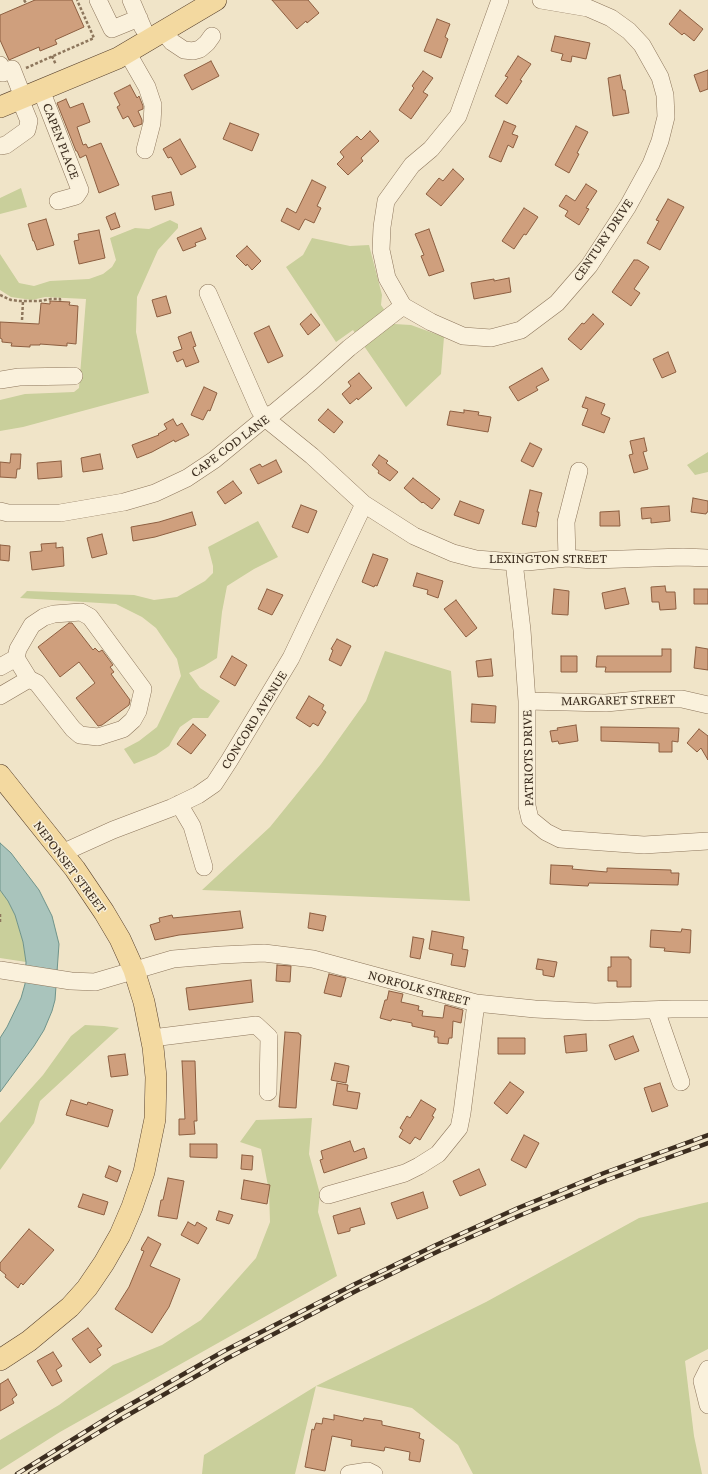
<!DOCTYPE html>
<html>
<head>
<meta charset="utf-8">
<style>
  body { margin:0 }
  canvas { display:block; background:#f0e4c8 }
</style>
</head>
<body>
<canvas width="708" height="1474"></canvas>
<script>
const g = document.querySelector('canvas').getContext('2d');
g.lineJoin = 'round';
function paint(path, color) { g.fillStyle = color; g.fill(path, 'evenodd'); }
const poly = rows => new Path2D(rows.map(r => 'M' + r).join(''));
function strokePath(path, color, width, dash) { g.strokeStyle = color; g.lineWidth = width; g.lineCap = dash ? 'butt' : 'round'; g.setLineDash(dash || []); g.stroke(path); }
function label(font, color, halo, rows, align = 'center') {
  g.font = font + ' "Crimson Pro",serif'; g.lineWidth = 3; g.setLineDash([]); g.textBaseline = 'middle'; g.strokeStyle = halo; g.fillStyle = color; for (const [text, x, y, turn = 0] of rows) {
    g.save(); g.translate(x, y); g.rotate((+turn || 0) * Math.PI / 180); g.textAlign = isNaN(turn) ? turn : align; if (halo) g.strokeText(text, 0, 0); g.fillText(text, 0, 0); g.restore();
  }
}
paint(poly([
  [21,188,27,207,0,214,0,198],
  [170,220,178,224,178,228,158,250,137,297,136,332,149,393,23,427,0,431,0,400,25,394,74,392,79,388,86,299,45,297,32,300,11,297,0,290,0,254,19,283,34,286,50,281,89,279,103,274,112,267,116,260,110,238,135,228,149,229],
  [312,238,350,246,369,245,382,295,381,305,394,324,411,325,444,337,441,374,406,407,353,330,336,342,286,267,303,255],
  [708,452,708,472,695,475,687,465],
  [258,521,278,557,254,569,227,586,222,612,217,658,204,666,189,673,200,688,220,701,208,718,193,718,180,727,169,746,156,755,134,764,124,749,139,741,157,727,181,676,177,659,156,628,142,617,116,604,20,598,27,591,134,595,154,600,177,597,205,581,213,573,213,566,208,547],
  [385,651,451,671,470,901,202,890,270,827,321,764,366,701],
  [0,890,8,901,15,915,23,942,26,962,0,958],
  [85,1025,104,1026,119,1028,40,1101,34,1123,0,1170,0,1123,43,1075,71,1036],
  [312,1118,309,1154,320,1194,318,1212,337,1276,60,1432,0,1470,0,1440,59,1405,113,1365,162,1345,201,1320,256,1258,270,1222,269,1191,261,1149,240,1142,256,1120],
  [708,1202,708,1349,685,1361,694,1436,702,1474,473,1474,458,1445,412,1408,316,1386,295,1474,202,1474,204,1455,316,1386,486,1302,639,1218]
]), '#c9cf9b');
const water = poly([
  [0,843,11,853,39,890,52,916,59,944,55,1000,52,1011,44,1030,34,1046,0,1092,0,1038,7,1027,21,998,25,984,26,962,23,942,15,915,8,901,0,890,0,843]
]);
paint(water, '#a9c4bc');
strokePath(water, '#6f938a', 1);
const building = poly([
  [35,0,72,0,84,27,55,40,57,44,40,51,39,47,9,60,0,40,0,15,35,0],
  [272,0,308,0,319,13,307,23,306,21,297,29,272,0],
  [680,10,703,29,694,41,684,33,682,35,669,24,680,10],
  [437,19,450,24,445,37,448,39,441,58,424,51,437,19],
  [555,36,590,43,586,59,572,56,571,62,561,60,563,54,551,51,555,36],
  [518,56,531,64,520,80,522,81,507,104,495,96,508,77,505,76,518,56],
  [211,61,219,76,192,90,184,75,211,61],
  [708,70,708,89,700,92,694,75,708,70],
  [423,71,433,78,423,92,428,95,411,119,399,110,414,88,412,86,423,71],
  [620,75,623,90,625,90,629,113,613,116,608,78,620,75],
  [130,85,137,98,139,96,143,106,143,109,138,111,142,120,142,124,134,127,128,116,123,119,117,107,120,105,114,93,130,85],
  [66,99,70,108,83,103,90,122,77,127,83,145,86,144,88,148,101,143,119,185,99,193,86,155,80,158,77,151,76,151,57,103,66,99],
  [504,121,516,126,512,134,518,136,513,148,508,145,501,162,489,157,504,121],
  [230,123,259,134,252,151,223,139,230,123],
  [576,126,588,132,577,153,579,154,569,173,555,165,576,126],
  [370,131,379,141,361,158,363,161,348,175,337,164,344,157,340,152,357,136,361,140,370,131],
  [180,139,196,167,181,175,171,157,168,158,163,149,180,139],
  [453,169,464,179,441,206,426,194,439,178,443,181,453,169],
  [312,180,326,187,317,206,321,208,314,223,305,219,299,230,281,221,287,208,296,213,312,180],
  [586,184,597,191,586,208,589,209,579,225,565,216,568,211,559,206,566,195,575,201,586,184],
  [171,192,174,205,155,210,152,196,171,192],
  [668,199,684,207,660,250,647,243,659,221,656,220,668,199],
  [524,208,538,217,526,235,524,234,514,249,502,241,524,208],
  [115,213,120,227,111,230,106,217,115,213],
  [46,219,54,245,37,250,34,241,33,241,28,224,46,219],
  [201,228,206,239,195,243,196,246,183,251,177,238,201,228],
  [429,229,444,271,429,276,421,256,424,255,415,234,429,229],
  [99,230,105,258,79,264,74,241,79,240,78,234,99,230],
  [247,246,261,261,252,270,247,264,246,266,236,256,247,246],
  [634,260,638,260,649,267,634,289,640,293,631,306,612,292,634,260],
  [509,278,511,292,474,299,471,283,494,279,494,281,509,278],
  [166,296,171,313,157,317,152,300,166,296],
  [50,301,70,302,69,305,78,306,76,344,67,343,67,346,40,344,40,345,30,345,30,347,11,346,12,343,2,342,2,339,0,338,0,322,39,324,41,303,50,304,50,301],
  [311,314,320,325,308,335,300,324,311,314],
  [593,314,604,324,581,350,568,339,582,323,584,324,593,314],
  [269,326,283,356,268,363,254,333,269,326],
  [191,332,196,346,193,347,199,362,186,367,183,359,177,362,173,352,182,349,178,337,191,332],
  [668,352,676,372,662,378,653,359,668,352],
  [542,368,549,380,536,387,538,390,518,401,509,387,542,368],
  [359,373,372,388,358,400,357,398,350,404,342,394,351,386,348,382,359,373],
  [204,387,217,393,210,411,208,410,203,420,191,415,204,387],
  [586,397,605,404,601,414,610,418,604,433,582,425,588,409,582,407,586,397],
  [328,409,343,422,334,433,318,420,328,409],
  [464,410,479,412,478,415,491,417,488,432,447,425,450,411,464,413,464,410],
  [173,419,177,426,182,423,189,435,175,442,174,440,152,452,137,458,132,445,159,435,158,434,167,429,164,424,173,419],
  [644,438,647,451,643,452,648,469,634,473,629,455,633,454,630,441,644,438],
  [530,443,542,449,533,467,521,461,530,443],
  [11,454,21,454,20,469,17,469,16,478,0,477,0,462,10,463,11,454],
  [100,454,103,469,83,472,81,458,100,454],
  [379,455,388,461,386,463,398,472,390,481,378,473,379,471,372,465,379,455],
  [276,460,282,472,258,484,250,469,260,464,262,467,276,460],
  [61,461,62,477,38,479,37,463,61,461],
  [413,478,440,499,432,509,423,502,422,503,404,488,413,478],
  [233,481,242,493,225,504,217,492,233,481],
  [530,490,542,493,537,512,539,512,536,527,522,524,530,490],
  [693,498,708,501,708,512,707,512,706,514,691,512,693,498],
  [460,501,484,510,479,524,454,515,460,501],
  [301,505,317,511,308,533,292,527,301,505],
  [669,506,670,521,651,523,651,518,642,519,641,508,669,506],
  [619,511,620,526,600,526,600,512,619,511],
  [192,512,196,525,155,537,133,541,131,527,159,522,192,512],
  [102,534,107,554,92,558,87,538,102,534],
  [56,543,56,548,63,547,64,566,32,570,30,552,42,551,41,544,56,543],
  [0,545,10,546,9,561,0,560,0,545],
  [373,554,388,559,377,586,375,585,374,587,362,582,373,554],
  [417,573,443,581,438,598,427,594,428,590,413,586,417,573],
  [665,586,666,592,675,592,676,609,660,610,659,602,652,602,651,587,665,586],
  [625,588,629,604,605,609,602,593,625,588],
  [267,589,283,595,272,615,258,609,267,589],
  [554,589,569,591,568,615,552,614,554,589],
  [694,589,708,589,708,604,694,604,694,589],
  [456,600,477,628,466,637,444,609,456,600],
  [69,623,72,623,93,650,95,648,99,652,102,650,113,665,110,667,114,672,111,674,130,700,129,705,102,725,98,726,76,698,95,683,79,662,60,677,38,647,69,623],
  [337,639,351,646,341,666,329,660,333,650,331,649,337,639],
  [696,647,708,649,708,670,694,668,696,647],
  [662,649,671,649,671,672,605,672,606,667,596,667,597,656,662,656,662,649],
  [232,656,247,665,235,686,220,677,232,656],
  [561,656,577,656,577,672,561,672,561,656],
  [491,659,493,676,478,677,476,661,491,659],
  [309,696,324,705,322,709,326,712,318,726,313,723,310,727,296,718,309,696],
  [472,704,496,706,495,723,471,722,472,704],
  [193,724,206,735,191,754,177,744,193,724],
  [576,725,578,741,559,744,558,741,552,742,550,731,558,730,557,728,576,725],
  [601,727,679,728,678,742,672,741,672,752,659,752,659,743,601,741,601,727],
  [699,729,708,736,708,760,701,748,697,752,687,743,699,729],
  [551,865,573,866,572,869,607,872,607,868,671,870,671,873,679,873,678,885,589,883,588,886,550,884,551,865],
  [240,911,243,928,228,930,179,935,155,940,150,925,160,922,159,918,172,915,173,918,240,911],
  [310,913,326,916,323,931,308,928,310,913],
  [682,929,691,930,690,953,664,951,665,948,650,947,651,930,681,932,682,929],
  [432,931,464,937,462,949,468,950,465,967,451,965,453,954,429,949,432,931],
  [413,937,424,939,420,959,410,957,413,937],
  [611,957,629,957,629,959,631,959,631,987,617,987,617,981,608,981,608,967,611,967,611,957],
  [538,959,557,962,554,977,543,975,543,970,536,969,538,959],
  [277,965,291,966,290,982,276,981,277,965],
  [329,974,346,978,341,997,324,993,329,974],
  [251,980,253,1002,189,1010,186,988,251,980],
  [389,991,403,994,401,1002,419,1006,418,1010,423,1011,422,1016,443,1018,445,1005,463,1010,461,1023,453,1021,452,1038,449,1038,448,1044,438,1043,438,1037,434,1037,435,1031,412,1026,412,1023,392,1019,391,1021,380,1018,385,1000,387,1000,389,991],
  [285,1032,299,1033,299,1034,301,1035,296,1108,279,1107,285,1032],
  [586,1034,587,1051,566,1053,564,1036,586,1034],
  [633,1036,639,1051,615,1060,609,1045,633,1036],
  [498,1038,525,1038,525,1054,498,1054,498,1038],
  [125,1054,128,1075,111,1077,108,1056,125,1054],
  [182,1061,195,1061,197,1121,194,1121,195,1134,179,1135,179,1119,185,1119,182,1061],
  [335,1063,349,1066,346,1083,331,1080,335,1063],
  [510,1082,524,1092,507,1114,494,1103,510,1082],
  [337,1083,348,1085,347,1091,360,1093,357,1109,333,1105,337,1083],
  [660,1083,668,1106,652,1112,644,1088,660,1083],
  [71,1100,87,1105,88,1102,113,1110,108,1127,66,1115,71,1100],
  [421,1100,436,1109,432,1116,434,1117,420,1140,415,1137,410,1144,399,1137,403,1130,400,1128,407,1116,410,1118,421,1100],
  [524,1135,539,1143,526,1168,511,1160,524,1135],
  [350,1141,354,1152,364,1148,367,1158,324,1173,320,1160,323,1159,321,1151,350,1141],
  [190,1144,217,1144,217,1158,190,1157,190,1144],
  [242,1155,253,1156,252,1170,241,1169,242,1155],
  [109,1166,121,1171,117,1182,105,1177,109,1166],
  [479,1169,486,1185,460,1196,453,1181,479,1169],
  [168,1178,184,1181,177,1219,158,1216,161,1200,163,1200,168,1178],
  [244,1180,270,1185,267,1204,241,1199,244,1180],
  [423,1192,428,1208,397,1219,391,1203,423,1192],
  [83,1194,108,1202,104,1215,78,1207,83,1194],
  [360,1208,365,1224,350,1228,350,1231,338,1234,333,1216,360,1208],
  [219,1211,233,1215,229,1224,216,1220,219,1211],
  [188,1222,195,1226,197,1222,207,1228,198,1244,181,1235,188,1222],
  [29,1229,54,1250,23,1285,21,1283,18,1288,5,1277,6,1275,0,1270,0,1263,29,1229],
  [148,1237,161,1244,150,1266,180,1279,169,1307,152,1333,115,1309,129,1287,144,1251,141,1250,142,1247,148,1237],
  [88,1328,102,1346,97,1349,101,1355,90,1363,72,1339,88,1328],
  [53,1352,62,1366,56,1370,62,1381,52,1386,37,1361,53,1352],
  [8,1379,17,1395,12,1399,14,1403,0,1411,0,1384,8,1379],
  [334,1415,363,1421,364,1418,382,1421,382,1425,420,1433,419,1438,424,1440,420,1462,409,1460,410,1452,385,1447,384,1451,351,1446,352,1440,332,1436,325,1471,305,1467,312,1429,314,1430,316,1423,322,1424,323,1418,334,1420,334,1415]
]);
paint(building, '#cf9f7d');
strokePath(building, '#8d5f41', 1);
const minor = poly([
  [98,0,112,29,139,18],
  [131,0,143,28],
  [500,0,458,116,431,149,412,165,386,201,382,227,381,250,387,278,403,306,431,322,463,336,491,338,521,330,557,303,589,266,628,206,651,164,660,141,666,117,665,95,660,77,642,45,629,31,611,18,588,8,541,0],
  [163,31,172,42,184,50,193,51,200,49,207,43,212,36],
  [127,52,147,87,153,105,152,123,145,150],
  [0,65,3,73,12,69,23,97],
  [41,90,80,190,76,196,58,201],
  [0,146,6,145,27,130,29,121,20,99],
  [208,293,259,409,265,418,312,456,364,504,414,536,453,553,476,559,514,562,527,562,567,558,593,560,683,557,708,558],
  [0,380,19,377,74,376],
  [0,511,8,513,60,513,124,502,155,493,187,478,214,460,265,418,275,412,311,382,349,348,403,306],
  [567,558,566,522,579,471],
  [514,562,522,630,527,701,527,806,530,819,546,832,560,839,644,845,708,841],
  [0,667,16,658,18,649,32,625,44,617,54,614,81,612,90,617,143,689,138,711,133,720,123,729,98,737,80,735,73,729,37,683,29,679,16,658],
  [0,696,29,679],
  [527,701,606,703,647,699,682,699,708,705],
  [179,804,192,826,204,867],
  [62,853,113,830,171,808,198,795,214,784,229,761,291,658,364,504],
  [0,970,71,981,95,982,173,959,221,955,264,953,313,959,476,1003,535,1009,595,1012,672,1009,708,1009],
  [656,1010,681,1082],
  [152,1038,256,1025,269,1037,268,1092],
  [328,1195,405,1173,419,1166,438,1154,459,1128,462,1113,476,1003],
  [708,1369,702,1381,708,1405],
  [349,1474,368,1471,374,1474]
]);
const major = poly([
  [0,107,118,58,216,0],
  [0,775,75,869,104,912,120,939,134,970,144,1002,153,1047,156,1077,155,1119,144,1172,132,1207,120,1235,104,1263,87,1288,70,1307,29,1341,0,1360]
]);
strokePath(minor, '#8d765c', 18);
strokePath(major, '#5b4430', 22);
strokePath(poly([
  [24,0,26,3],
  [52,56,56,65],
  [26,68,94,38,77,0],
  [0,295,11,300,19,301,39,301,51,299,60,299,60,302],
  [22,320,23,301],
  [0,914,0,922]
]), '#8d765c', 2.5, [3, 2]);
strokePath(minor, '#faf1dc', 17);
strokePath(major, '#f3d9a0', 21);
const rail = poly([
  [17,1474,117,1412,224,1351,355,1284,436,1245,518,1208,604,1173,708,1135],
  [30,1474,121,1419,228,1358,358,1290,439,1251,521,1215,607,1180,708,1143]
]);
strokePath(rail, '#3d2e20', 4.5);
strokePath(rail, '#f7eed8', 3, [9]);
label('14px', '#3d2e20', '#f7eed8', [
  ["CAPEN PLACE",61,141,69],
  ["CENTURY DRIVE",603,240,-56],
  ["CAPE COD LANE",230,446,-37],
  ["LEXINGTON STREET",548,559],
  ["MARGARET STREET",618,700,-1],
  ["CONCORD AVENUE",254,720,-58],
  ["PATRIOTS DRIVE",528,758,-91],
  ["NEPONSET STREET",70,867,53],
  ["NORFOLK STREET",419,988,15]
]);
</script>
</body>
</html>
